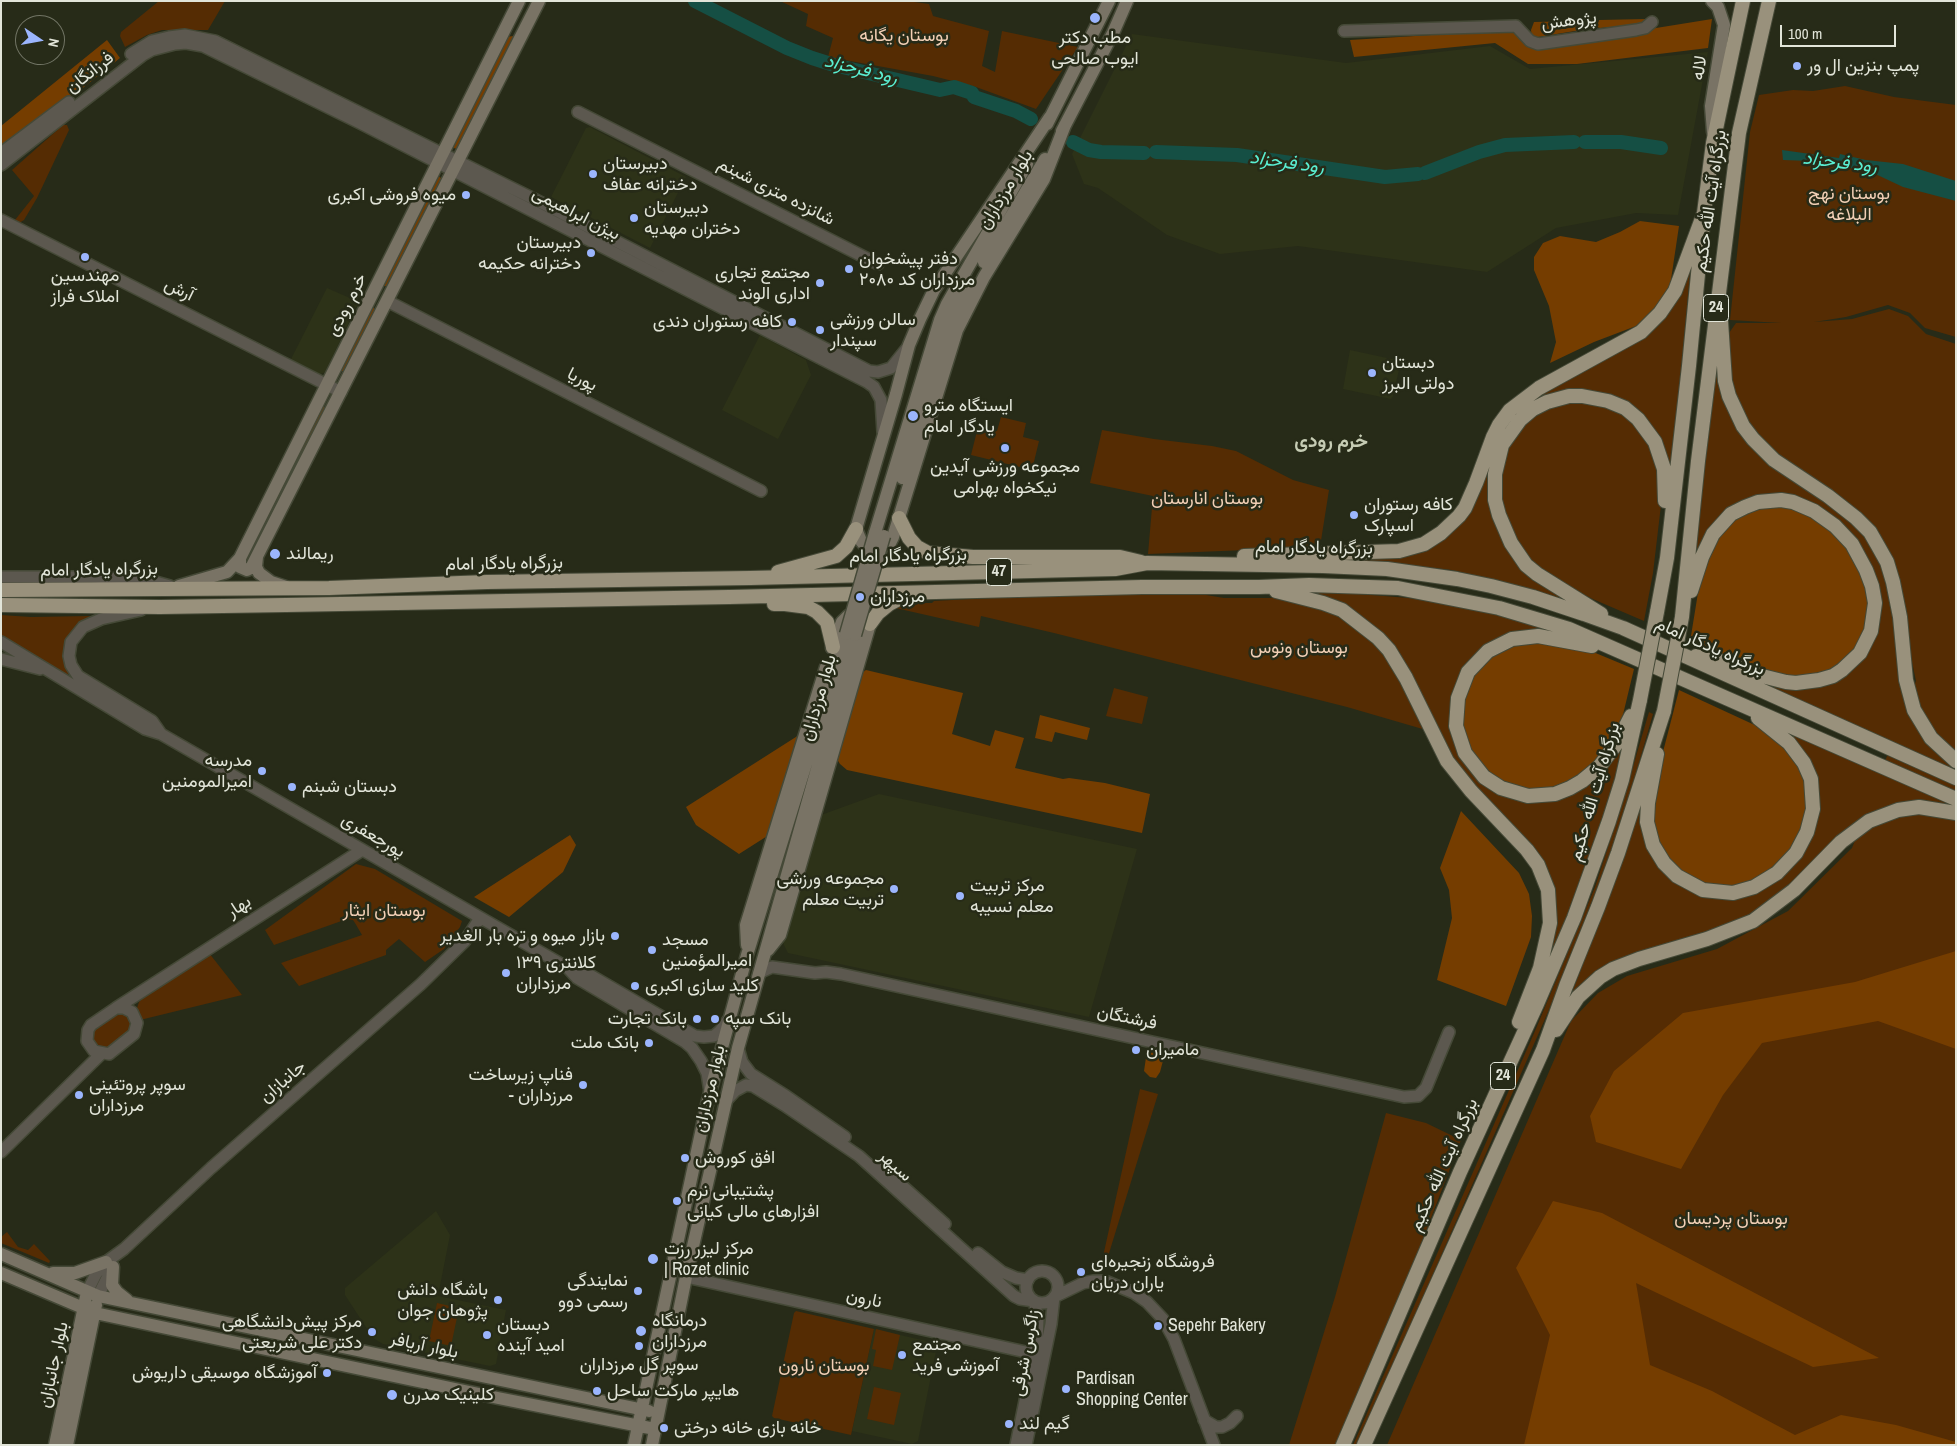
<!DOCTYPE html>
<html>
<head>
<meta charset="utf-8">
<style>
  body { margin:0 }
  #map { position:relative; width:1957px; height:1446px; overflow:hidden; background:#272b18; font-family:"Archivo Narrow",sans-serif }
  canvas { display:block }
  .frame { position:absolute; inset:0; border:2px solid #e2e5d9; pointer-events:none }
  .north { position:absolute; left:15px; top:15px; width:50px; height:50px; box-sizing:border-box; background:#272b18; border:1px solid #727565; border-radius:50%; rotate:102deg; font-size:14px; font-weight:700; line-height:20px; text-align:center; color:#e2e5d9 }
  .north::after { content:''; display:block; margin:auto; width:18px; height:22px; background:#9bb5fd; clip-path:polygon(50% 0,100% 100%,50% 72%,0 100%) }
  .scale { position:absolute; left:1780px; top:25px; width:116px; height:22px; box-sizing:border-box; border:2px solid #e2e5d9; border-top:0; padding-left:6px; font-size:15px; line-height:18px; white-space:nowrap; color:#e2e5d9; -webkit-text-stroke:4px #272b18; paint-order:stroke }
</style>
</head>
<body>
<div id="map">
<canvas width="1957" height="1446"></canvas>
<div class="frame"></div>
<div class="north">N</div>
<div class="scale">100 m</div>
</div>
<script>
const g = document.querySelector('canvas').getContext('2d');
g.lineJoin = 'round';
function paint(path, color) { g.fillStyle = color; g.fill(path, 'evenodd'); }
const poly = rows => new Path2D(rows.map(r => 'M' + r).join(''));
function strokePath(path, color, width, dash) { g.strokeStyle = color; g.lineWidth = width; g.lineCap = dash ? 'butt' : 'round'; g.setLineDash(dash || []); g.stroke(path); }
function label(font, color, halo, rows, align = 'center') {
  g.font = font + ' "Archivo Narrow",Vazirmatn,sans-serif'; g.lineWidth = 5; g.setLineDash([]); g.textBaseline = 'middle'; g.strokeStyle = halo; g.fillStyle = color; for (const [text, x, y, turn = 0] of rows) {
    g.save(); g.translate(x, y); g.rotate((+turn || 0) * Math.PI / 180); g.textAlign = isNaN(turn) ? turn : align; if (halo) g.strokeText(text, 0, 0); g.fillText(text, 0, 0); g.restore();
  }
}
paint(poly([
  [1132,34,1346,63,1490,46,1530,69,1708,52,1678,215,1636,213,1556,228,1487,272,1298,246,1220,254,1167,235,1098,188,1084,184,1072,154],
  [590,127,686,177,650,248,551,197,586,128],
  [327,288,359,302,325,372,319,375,290,361],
  [760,335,806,360,811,375,778,439,722,410],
  [1350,350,1401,361,1393,396,1391,399,1343,389],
  [879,794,1137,849,1089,1017,788,953,783,943,821,815],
  [436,1211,450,1235,438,1296,506,1310,496,1364,490,1366,383,1344,373,1338,345,1295,345,1288],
  [874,1329,935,1343,937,1346,918,1441,912,1444,852,1431]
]), '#2d3218');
paint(poly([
  [159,1,225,1,208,30,162,30,147,35,125,47,120,36,121,32],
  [780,1,907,1,929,4,933,16,989,31,982,66,995,72,1002,31,1078,47,1036,109,976,87,933,76,828,57,833,38,806,26,808,14],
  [1845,86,1894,97,1956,105,1956,337,1925,328,1910,313,1888,305,1846,317,1814,322,1852,319,1889,309,1908,316,1926,334,1956,344,1956,1445,1387,1445,1571,1021,1598,993,1627,976,1717,949,1788,911,1852,848,1863,820,1848,828,1782,893,1753,915,1718,931,1644,952,1613,964,1597,973,1569,1001,1622,858,1650,769,1643,811,1643,824,1646,838,1658,861,1665,871,1685,886,1704,894,1733,897,1762,888,1784,873,1801,854,1807,843,1817,817,1818,806,1816,783,1807,759,1791,739,1770,723,1881,772,1892,743,1707,659,1772,683,1784,686,1795,687,1820,684,1837,678,1852,667,1861,658,1875,635,1879,610,1877,595,1869,566,1853,539,1834,520,1820,509,1787,497,1764,497,1753,499,1736,506,1725,513,1710,530,1702,545,1691,581,1718,329,1719,362,1723,389,1734,420,1756,449,1774,465,1850,518,1872,544,1880,556,1891,586,1894,606,1902,681,1907,703,1916,681,1908,643,1900,586,1884,548,1874,531,1858,514,1786,464,1770,450,1744,415,1734,394,1728,352,1729,333,1736,323,1781,323,1730,320,1750,132,1759,95,1793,90,1813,91],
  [63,125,67,125,69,130,37,198,24,220,19,223,15,220,34,196,12,170],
  [1691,262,1671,485,1639,414,1566,392,1500,440,1502,535,1579,604,1537,591,1452,570,1373,561,1305,560,1378,556,1446,535,1498,437,1522,404,1637,339],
  [1569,400,1616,409,1639,427,1657,459,1661,505,1653,573,1644,621,1595,600,1550,579,1522,552,1503,515,1499,480,1511,438,1525,420,1547,406],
  [1001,417,1026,423,1023,437,1039,441,1032,470,971,455,978,427,997,431],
  [1102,430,1154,439,1212,446,1236,451,1293,480,1329,490,1320,547,1148,554,1153,496,1090,483],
  [1288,591,1359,594,1421,599,1483,610,1576,638,1628,732,1610,798,1571,909,1531,1003,1553,895,1461,773,1372,626],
  [1182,593,1206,595,1224,598,1278,598,1336,611,1383,648,1426,730,1347,707,1054,633,981,616,979,627,891,607,906,603,932,603,934,601,1027,596],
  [1,615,31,617,91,616,82,621,75,629,65,656,69,673,67,676,1,638],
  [1114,688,1148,697,1142,724,1106,716],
  [1649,712,1653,714,1618,836,1566,971,1358,1445,1353,1445,1535,1031,1595,887,1622,804],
  [356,864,375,869,462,921,460,927,444,949,425,962,399,939,386,950,386,955,299,986,281,963,362,935,355,923,353,920,347,919,274,945,265,930],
  [209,953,242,995,140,1020,137,1008,139,1002,144,996],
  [121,1012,127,1015,130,1020,131,1030,109,1050,92,1045,91,1030,107,1017],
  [1140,1089,1158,1094,1106,1263,1102,1261],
  [1386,1113,1426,1123,1461,1140,1396,1309,1338,1445,1289,1445,1335,1297],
  [7,1232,18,1247,28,1250,34,1244,50,1261,49,1263,1,1243,1,1237],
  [437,1303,459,1308,451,1346,429,1341],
  [796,1311,874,1329,851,1435,774,1418,772,1416,794,1313],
  [876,1329,900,1335,892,1370,873,1366,876,1350,872,1349],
  [874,1387,901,1393,894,1425,867,1419]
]), '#552c03');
paint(poly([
  [1647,19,1644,24,1600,28,1597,27,1599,20],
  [1712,19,1708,48,1577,64,1528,64,1495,43,1354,57,1350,40,1513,30,1538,47],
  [1582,21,1581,30,1532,38,1531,30,1534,22],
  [513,36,515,38,457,149,454,148,452,145,507,37],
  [107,40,120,58,1,154,1,126],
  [437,175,441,178,441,183,388,286,383,286,382,284],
  [1640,221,1679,226,1669,293,1644,323,1594,342,1550,363,1556,342,1549,306,1534,270,1534,257,1543,243,1560,236,1596,242,1620,232],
  [372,307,375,309,375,313,345,371,339,371],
  [322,404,326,409,248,562,244,562],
  [1788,506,1819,519,1844,542,1862,573,1870,604,1863,639,1846,661,1824,674,1792,678,1748,667,1690,642,1702,568,1711,546,1740,514,1758,507],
  [1533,641,1586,649,1634,669,1620,727,1597,763,1564,785,1539,791,1516,788,1492,777,1468,749,1460,714,1471,676,1499,649],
  [866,670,963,693,952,734,990,746,995,730,1024,738,1015,768,1063,779,1069,778,1105,783,1150,794,1142,833,847,770,840,764,835,756,859,675],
  [1679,690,1759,727,1784,744,1801,767,1809,802,1800,839,1773,870,1739,887,1712,887,1686,876,1666,858,1653,828,1657,775],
  [1040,715,1090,728,1087,740,1055,732,1052,742,1035,738],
  [799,735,772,833,739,854,696,825,686,807],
  [1461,811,1519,873,1529,894,1532,916,1531,937,1506,1006,1437,980,1452,918,1449,890,1440,868],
  [570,835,576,845,563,872,509,917,474,897],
  [1956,951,1956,1049,1878,1021,1762,1043,1723,1095,1681,1169,1596,1142,1590,1116,1614,1071,1683,1013,1855,982],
  [1150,1049,1160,1050,1164,1057,1160,1072,1156,1078,1150,1077,1144,1071,1147,1051],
  [1553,1201,1602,1213,1879,1358,1813,1367,1636,1283,1650,1365,1712,1391,1795,1435,1841,1415,1896,1425,1956,1442,1956,1445,1524,1445,1550,1335,1516,1268]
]), '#753d00');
paint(poly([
  [1782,150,1839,158,1840,154,1866,160,1903,164,1956,181,1956,201,1903,187,1869,171,1810,161,1783,160]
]), '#154f44');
strokePath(poly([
  [695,1,787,48,812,58,834,65,940,90,954,87,972,93,974,97,1016,111,1031,119],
  [1073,142,1089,150,1101,152,1144,153],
  [1585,142,1621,142,1661,148],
  [1156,152,1237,155,1385,177,1418,174],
  [1425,173,1479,152,1505,145,1574,142]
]), '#154f44', 14);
const tertiary = poly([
  [1344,31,1516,26,1530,41,1538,44,1636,30,1645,28,1652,22],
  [131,54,152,41,169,37,185,35,215,41,534,199,869,371,878,372,891,368,907,348],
  [578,112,878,264],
  [1,153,69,102],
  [1,165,143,55,152,50,175,44,186,43,203,46,360,123,867,382,874,387,881,400,883,432],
  [1,220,341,392],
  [387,301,761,491],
  [1,577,94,577,152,581,170,586],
  [141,610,101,619,83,627,71,642,69,656,71,665,78,676,152,721,161,734],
  [1,642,145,729,161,734,568,968,577,978,685,1042,692,1048,701,1061,707,1073,710,1092],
  [1,659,40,669],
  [568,968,583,971,695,1036,704,1037,714,1036,720,1031,728,1020],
  [759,973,772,967,815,973,826,972,841,974,1404,1097,1418,1096,1426,1088,1449,1032],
  [116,1008,362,850],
  [116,1008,124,1008,132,1012,137,1023,134,1034,109,1054,94,1051,87,1041,88,1030,91,1025,116,1008],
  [738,1048,742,1062,751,1074,786,1096,845,1137],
  [725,1102,735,1091,746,1085,753,1086,784,1105,859,1156,1014,1296,1020,1299,1034,1301,1038,1319,1037,1342,1016,1445],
  [1,1152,101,1054],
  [879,1165,945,1224],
  [978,1253,1002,1272,1016,1278,1028,1280],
  '1026 1287a16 16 0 1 1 32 0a16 16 0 1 1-32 0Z',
  [686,1277,1035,1354],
  [87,1292,96,1274,106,1262,124,1249,211,1168,421,984,465,941,480,918],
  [98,1296,113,1266],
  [1204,1420,1216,1427,1222,1427,1230,1423,1237,1416],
  [1026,1445,1051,1324,1054,1297,1083,1283,1093,1281,1105,1281,1134,1293,1147,1302,1163,1319,1174,1339,1214,1445]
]);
const secondary = poly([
  [1712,1,1718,7,1724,25,1711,106,1713,132],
  [1050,117,934,290,920,319,909,345,896,394,856,529,861,541,866,547,874,549,883,548,890,543,893,537,957,330,984,277,1044,179,1065,125],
  [1047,124,1109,1],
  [1062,131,1113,33,1127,1],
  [984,262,1045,159],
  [902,478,944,338,955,309,971,284],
  [875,533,940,320,947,304,1027,164],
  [257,557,256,567,259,573,271,582,286,587],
  [240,558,240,567,247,570,251,568,539,1],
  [179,586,227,572,240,558,519,1],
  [747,945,746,925,826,667],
  [768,950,780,935,870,624,867,619,862,615,855,614,848,616,842,622,832,648],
  [1,1254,98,1296,649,1411],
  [113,1267,112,1285,117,1292,127,1300],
  [1,1273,95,1313,498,1398,655,1429],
  [53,1273,75,1273,106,1262],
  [55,1445,87,1292],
  [67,1445,96,1305],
  [634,1445,708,1100,731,1014,747,955,846,634],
  [652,1445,686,1277,738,1048,855,635]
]);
const trunk = poly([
  [1721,321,1725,381,1729,396,1743,426,1753,439,1774,460,1828,496,1856,518,1870,532,1878,546,1887,562,1893,582,1900,617,1906,680,1914,710,1931,738,1956,761],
  [899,518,909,538,917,547,928,553,973,557,1120,557,1141,562],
  [1244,556,1399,551,1424,544,1441,533,1459,516,1465,508,1476,483,1493,437,1499,425,1510,410,1539,388,1641,332,1660,313,1675,291,1704,213],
  [778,572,836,556,846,547,856,529],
  [1,590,329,588,487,582,750,578,1115,569,1147,563,1323,566,1387,569,1457,579,1491,586,1533,597,1584,614,1623,628,1956,778],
  [1276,591,1323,603,1342,610,1378,638,1389,650,1406,678,1447,761,1471,791,1527,850,1538,865,1548,890,1550,923,1540,968,1519,1022],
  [1691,591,1702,557,1713,534,1731,514,1745,507,1758,502,1781,500,1793,502,1814,511,1835,526,1852,544,1866,570,1872,586,1875,603,1871,631,1860,653,1842,670,1833,676,1819,680,1796,683,1786,682,1762,676,1709,657,1696,656],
  [774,604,785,604,808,607,817,612,827,622,833,647],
  [1,605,160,607,286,605,729,597,1142,587,1259,587,1309,585,1398,588,1499,608,1569,629,1956,799],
  [1657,612,1667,558,1689,366,1704,213,1713,143,1743,1],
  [1601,614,1537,574,1526,565,1511,543,1499,515,1495,500,1495,474,1502,445,1520,420,1533,409,1547,402,1569,396,1582,396,1608,401,1625,408,1638,419,1655,442,1664,469,1665,501],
  [1682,617,1698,461,1739,133,1769,1],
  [870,624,878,613,889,604,908,594],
  [1592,646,1538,636,1512,639,1488,651,1468,672,1458,698,1456,726,1465,753,1484,777,1501,788,1528,796,1555,794,1570,788,1582,781,1599,767,1617,743,1631,716],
  [1657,754,1648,803,1647,822,1653,845,1664,863,1677,876,1703,890,1733,893,1754,887,1777,873,1796,853,1807,832,1813,809,1811,779,1804,763,1789,743,1758,718],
  [1556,1030,1578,997,1600,977,1613,969,1639,959,1707,939,1753,921,1794,890,1841,842,1869,821,1898,810,1919,807,1956,813],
  [1343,1445,1460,1172,1537,1004,1574,918,1609,821,1622,780,1640,700],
  [1364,1445,1543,1050,1566,986,1598,907,1618,853,1664,711]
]);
strokePath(tertiary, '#454937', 14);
strokePath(secondary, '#454937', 15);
strokePath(trunk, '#454937', 16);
strokePath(tertiary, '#5c584f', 11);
strokePath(secondary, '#797365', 12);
strokePath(trunk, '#99917c', 14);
const secondaryBridge = poly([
  [846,634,875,533],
  [855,635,884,536]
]);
const trunkBridge = poly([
  [1640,700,1657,612],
  [1664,711,1682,617]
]);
strokePath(secondaryBridge, '#454937', 15, []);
strokePath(trunkBridge, '#454937', 16, []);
strokePath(secondaryBridge, '#797365', 12);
strokePath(trunkBridge, '#99917c', 14);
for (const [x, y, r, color] of [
  [1095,18,6,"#9bb5fd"],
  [1797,66,5,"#9bb5fd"],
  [593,174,5,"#9bb5fd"],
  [466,195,5,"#9bb5fd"],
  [634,218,5,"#9bb5fd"],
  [591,253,5,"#9bb5fd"],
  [85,257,5,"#9bb5fd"],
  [849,269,5,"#9bb5fd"],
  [820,283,5,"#9bb5fd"],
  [792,322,5,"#9bb5fd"],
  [820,330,5,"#9bb5fd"],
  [1372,373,5,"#9bb5fd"],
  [913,416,6,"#9bb5fd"],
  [1005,448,5,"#9bb5fd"],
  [1354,515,5,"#9bb5fd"],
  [275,554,6,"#9bb5fd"],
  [860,597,5,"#9bb5fd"],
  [262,771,5,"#9bb5fd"],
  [292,787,5,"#9bb5fd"],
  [894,889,5,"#9bb5fd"],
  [960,896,5,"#9bb5fd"],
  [615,936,5,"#9bb5fd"],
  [652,950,5,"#9bb5fd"],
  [506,973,5,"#9bb5fd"],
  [635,986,5,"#9bb5fd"],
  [697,1019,5,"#9bb5fd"],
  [715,1019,5,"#9bb5fd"],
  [649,1043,5,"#9bb5fd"],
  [1136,1050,5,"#9bb5fd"],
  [583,1085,5,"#9bb5fd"],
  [79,1095,5,"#9bb5fd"],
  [685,1158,5,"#9bb5fd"],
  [677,1201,5,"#9bb5fd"],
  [653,1259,6,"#9bb5fd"],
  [1081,1272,5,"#9bb5fd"],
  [638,1291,5,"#9bb5fd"],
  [498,1300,5,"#9bb5fd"],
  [1158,1326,5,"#9bb5fd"],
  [641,1331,6,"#9bb5fd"],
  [372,1332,5,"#9bb5fd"],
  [487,1335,5,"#9bb5fd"],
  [639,1346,5,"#9bb5fd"],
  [902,1355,5,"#9bb5fd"],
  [327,1373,5,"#9bb5fd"],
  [1066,1389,5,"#9bb5fd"],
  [597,1391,5,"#9bb5fd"],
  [392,1395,6,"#9bb5fd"],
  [1009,1424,5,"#9bb5fd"],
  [664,1428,5,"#9bb5fd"]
]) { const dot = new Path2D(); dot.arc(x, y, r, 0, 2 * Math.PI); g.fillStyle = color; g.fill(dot); strokePath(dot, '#272b18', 2); }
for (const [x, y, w] of [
  [1716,308,25],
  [999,572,25],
  [1503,1076,25]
]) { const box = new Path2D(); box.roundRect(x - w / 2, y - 13.5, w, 27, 4); g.fillStyle = '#272b18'; g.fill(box); strokePath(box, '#e2e5d9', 1); }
label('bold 16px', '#e2e5d9', null, [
  ["24",1716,308],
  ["47",999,572],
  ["24",1503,1076]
]);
label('18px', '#e2e5d9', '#272b18', [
  ["پژوهش",1569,21,-7],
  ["لاله",1700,68,-81],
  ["فرزانگان",90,73,-38],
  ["بلوار مرزداران",1006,190,-59],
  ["شانزده متری شبنم",776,192,27],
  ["بزرگراه آیت الله حکیم",1711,201,-82],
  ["بیژن ابراهیمی",576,214,27],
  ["آرش",179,290,26],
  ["خرم رودی",347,305,-63],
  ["پوریا",582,380,27],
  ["بزرگراه یادگار امام",1314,548,1],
  ["بزرگراه یادگار امام",908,556,-1],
  ["بزرگراه یادگار امام",504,564,-1],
  ["بزرگراه یادگار امام",99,570,-1],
  ["بزرگراه یادگار امام",1710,647,24],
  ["بلوار مرزداران",819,698,-74],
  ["بزرگراه آیت الله حکیم",1595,792,-74],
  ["پورجعفری",373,836,30],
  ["بهار",239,907,-33],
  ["فرشتگان",1127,1018,12],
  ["جانبازان",283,1082,-41],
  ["بلوار مرزداران",710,1089,-77],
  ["بزرگراه آیت الله حکیم",1444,1165,-66],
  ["سپهر",895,1166,42],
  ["نارون",864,1299,12],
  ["بلوار آریافر",424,1346,12],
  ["زاگرس شرقی",1026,1353,-79],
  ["بلوار جانبازان",54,1365,-78]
]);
label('18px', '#f2cfb5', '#272b18', [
  ["بوستان یگانه",904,36],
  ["بوستان نهج",1849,194],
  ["البلاغه",1849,215],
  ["بوستان انارستان",1207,499],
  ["بوستان ونوس",1299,648],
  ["بوستان ایثار",384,911],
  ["بوستان پردیسان",1731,1219],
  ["بوستان نارون",824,1366]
]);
label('18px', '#e2e5d9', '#272b18', [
  ["مطب دکتر",1095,38,"center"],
  ["ایوب صالحی",1095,59,"center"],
  ["پمپ بنزین ال ور",1807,66],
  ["دبیرستان",603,164],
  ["دخترانه عفاف",603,185],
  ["میوه فروشی اکبری",456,195,"right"],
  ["دبیرستان",644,208],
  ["دختران مهدیه",644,229],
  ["دبیرستان",581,243,"right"],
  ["دخترانه حکیمه",581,264,"right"],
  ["دفتر پیشخوان",859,259],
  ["مرزداران کد ۲۰۸۰",859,280],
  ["مجتمع تجاری",810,273,"right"],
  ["اداری الوند",810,294,"right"],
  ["مهندسین",85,276,"center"],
  ["املاک فراز",85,297,"center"],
  ["سالن ورزشی",830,320],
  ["سپندار",830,341],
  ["کافه رستوران دندی",782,322,"right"],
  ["دبستان",1382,363],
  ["دولتی البرز",1382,384],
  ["ایستگاه مترو",924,406],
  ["یادگار امام",924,427],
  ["مجموعه ورزشی آیدین",1005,467,"center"],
  ["نیکخواه بهرامی",1005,488,"center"],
  ["کافه رستوران",1364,505],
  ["اسپارک",1364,526],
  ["ریمالند",286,554],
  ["مرزداران",870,597],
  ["مدرسه",252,761,"right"],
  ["امیرالمومنین",252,782,"right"],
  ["دبستان شبنم",302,787],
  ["مجموعه ورزشی",884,879,"right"],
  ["تربیت معلم",884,900,"right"],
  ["مرکز تربیت",970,886],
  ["معلم نسیبه",970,907],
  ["بازار میوه و تره بار الغدیر",605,936,"right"],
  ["مسجد",662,940],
  ["امیرالمؤمنین",662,961],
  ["کلانتری ۱۳۹",516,963],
  ["مرزداران",516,984],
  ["کلید سازی اکبری",645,986],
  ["بانک تجارت",687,1019,"right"],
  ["بانک سپه",725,1019],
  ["بانک ملت",639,1043,"right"],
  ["مامیران",1146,1050],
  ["فناپ زیرساخت",573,1075,"right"],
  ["- مرزداران",573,1096,"right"],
  ["سوپر پروتئینی",89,1085],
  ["مرزداران",89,1106],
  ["افق کوروش",695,1158],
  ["پشتیبانی نرم",687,1191],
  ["افزارهای مالی کیانی",687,1212],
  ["مرکز لیزر رزت",664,1249],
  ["| Rozet clinic",664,1270],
  ["فروشگاه زنجیره‌ای",1091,1262],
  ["یاران دریان",1091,1283],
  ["نمایندگی",628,1281,"right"],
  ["رسمی دوو",628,1302,"right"],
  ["باشگاه دانش",488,1290,"right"],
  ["پژوهان جوان",488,1311,"right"],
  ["درمانگاه",652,1321],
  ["مرزداران",652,1342],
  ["مرکز پیش‌دانشگاهی",362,1322,"right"],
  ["دکتر علی شریعتی",362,1343,"right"],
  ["دبستان",497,1325],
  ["امید آینده",497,1346],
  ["Sepehr Bakery",1168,1326],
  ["مجتمع",912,1345],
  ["آموزشی فرید",912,1366],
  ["سوپر گل مرزداران",639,1365,"center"],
  ["آموزشگاه موسیقی داریوش",317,1373,"right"],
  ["Pardisan",1076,1379],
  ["Shopping Center",1076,1400],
  ["هایپر مارکت ساحل",607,1391],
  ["کلینیک مدرن",403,1395],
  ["گیم لند",1019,1424],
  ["خانه بازی خانه درختی",674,1428]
], 'left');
label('italic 19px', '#5aefd3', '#272b18', [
  ["رود فرحزاد",861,70,14],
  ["رود فرحزاد",1287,163,8],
  ["رود فرحزاد",1840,163,7]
]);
label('bold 19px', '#c6ccb4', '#272b18', [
  ["خرم رودی",1331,442]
]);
</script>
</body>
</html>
